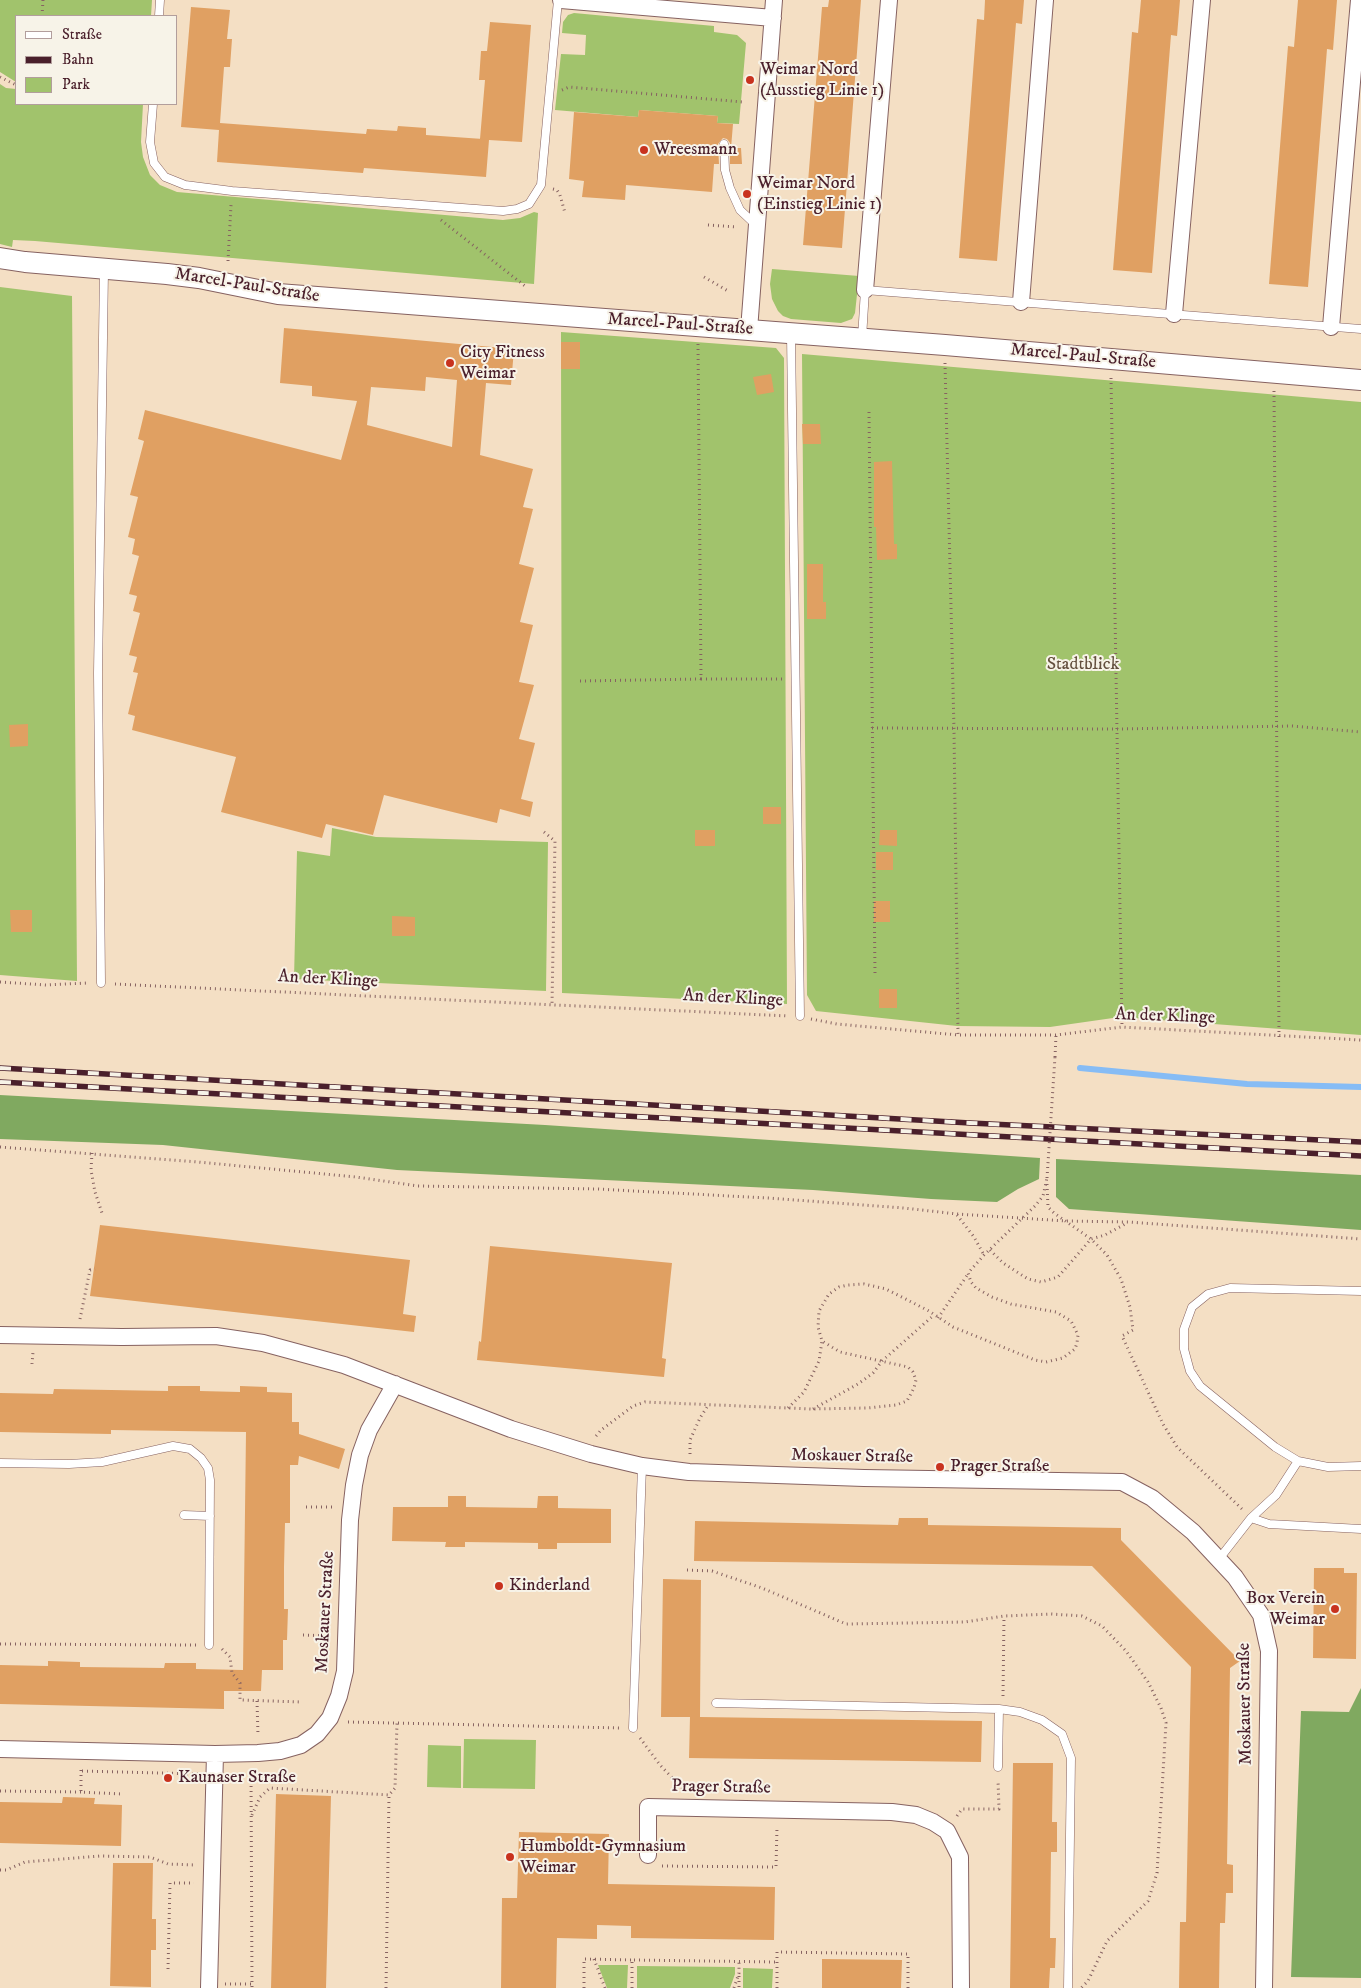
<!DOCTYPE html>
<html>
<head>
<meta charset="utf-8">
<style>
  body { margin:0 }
  #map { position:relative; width:1361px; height:1988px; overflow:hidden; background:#f4dfc4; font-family:"IM FELL DW Pica",serif }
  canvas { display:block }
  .legend { position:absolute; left:15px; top:15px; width:162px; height:90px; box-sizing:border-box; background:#f7f3e8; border:1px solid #b29e9c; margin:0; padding:6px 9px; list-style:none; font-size:15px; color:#4a1f2b }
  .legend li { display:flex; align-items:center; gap:10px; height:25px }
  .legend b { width:25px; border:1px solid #b29e9c }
</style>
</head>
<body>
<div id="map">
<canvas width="1361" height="1988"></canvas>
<ul class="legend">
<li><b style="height:6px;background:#fff"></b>Straße</li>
<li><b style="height:6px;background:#4a1f2b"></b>Bahn</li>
<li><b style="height:14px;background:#a1c36c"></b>Park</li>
</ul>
</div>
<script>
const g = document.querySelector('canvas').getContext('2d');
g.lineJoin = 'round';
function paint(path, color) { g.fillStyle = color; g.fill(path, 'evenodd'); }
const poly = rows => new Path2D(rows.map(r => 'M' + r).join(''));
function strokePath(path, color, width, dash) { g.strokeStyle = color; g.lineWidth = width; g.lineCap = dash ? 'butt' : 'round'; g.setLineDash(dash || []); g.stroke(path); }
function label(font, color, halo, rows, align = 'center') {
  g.font = font + ' "IM FELL DW Pica",serif'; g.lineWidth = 4; g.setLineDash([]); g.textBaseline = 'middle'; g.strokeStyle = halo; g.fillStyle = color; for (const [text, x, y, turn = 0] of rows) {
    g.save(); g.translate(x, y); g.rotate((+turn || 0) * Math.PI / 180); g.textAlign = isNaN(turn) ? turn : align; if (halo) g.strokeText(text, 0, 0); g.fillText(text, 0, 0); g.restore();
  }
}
paint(poly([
  [0,0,152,0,151,16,16,16,16,82,0,72],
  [574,13,714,26,714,32,737,35,746,43,739,124,717,123,718,116,639,110,638,117,555,110,561,54,585,55,586,35,562,33,563,22,568,15],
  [0,84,6,88,16,89,16,104,143,104,141,142,143,157,150,175,160,185,177,192,503,220,520,218,534,212,538,213,534,284,35,241,13,240,12,247,0,244],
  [772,269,859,276,855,313,852,319,841,323,791,319,783,316,778,311,772,299,770,284],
  [0,287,72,296,77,981,0,975],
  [561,332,776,348,784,358,787,1004,562,993],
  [802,354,1361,402,1361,1035,1120,1017,1050,1027,957,1026,816,1011,807,995],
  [332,828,376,837,548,842,546,991,294,979,297,851,330,856],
  [464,1739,536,1740,535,1789,463,1788],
  [428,1745,461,1746,461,1788,427,1787],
  [598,1965,628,1965,627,1988,607,1988],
  [637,1966,735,1967,735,1974,730,1988,637,1988],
  [743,1968,773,1969,772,1988,743,1988]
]), '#a1c36c');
paint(poly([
  [0,1095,545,1125,1040,1158,1039,1179,1018,1189,997,1202,931,1199,813,1190,397,1170,163,1145,0,1139],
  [1056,1159,1361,1175,1361,1230,1069,1209,1056,1197],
  [1361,1688,1361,1978,1291,1977,1301,1711,1349,1712]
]), '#80a960');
strokePath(poly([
  [1080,1068,1247,1084,1361,1087]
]), '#86bcf5', 6);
paint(poly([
  [829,0,861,0,842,248,803,245,822,7,828,7],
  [985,0,1024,0,1022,24,1016,23,997,261,959,258,977,19,984,20],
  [1141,0,1180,0,1177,36,1171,35,1152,273,1113,270,1132,32,1138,33],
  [1298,0,1337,0,1333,50,1327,49,1308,287,1269,284,1288,46,1294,47],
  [191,7,230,10,227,39,232,39,230,67,224,67,220,123,366,134,367,129,397,131,398,126,426,128,426,135,483,139,480,139,485,80,479,80,481,51,487,51,490,22,531,25,522,142,489,140,486,177,364,168,363,173,217,162,219,130,181,127],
  [639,110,718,116,717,123,733,124,731,148,741,148,742,164,730,164,730,143,727,139,723,138,718,144,719,164,714,164,712,192,626,185,625,200,582,197,584,181,569,179,574,112,638,117],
  [284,328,514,349,511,385,486,383,480,455,533,469,523,507,533,509,519,564,534,568,520,622,533,625,519,682,534,685,519,739,535,743,521,799,533,802,530,817,500,809,497,823,384,795,373,835,326,824,322,838,221,812,236,757,132,730,135,716,128,714,138,673,133,672,137,657,129,655,140,613,133,611,137,596,129,594,139,556,132,554,135,539,128,537,138,497,130,495,144,441,138,439,145,410,341,460,357,401,312,396,312,386,280,383],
  [426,377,457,380,452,447,367,425,371,387,425,391],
  [561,342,580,342,580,369,561,369],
  [771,374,774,392,757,395,753,377],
  [802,424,820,424,821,444,803,444],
  [892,461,894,544,897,544,897,559,877,560,876,527,874,527,874,462],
  [807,564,823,564,823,602,826,602,826,619,807,619],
  [28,724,28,746,10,747,9,725],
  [763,807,781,807,781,824,763,824],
  [695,830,715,830,715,846,695,846],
  [880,830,897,830,897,846,879,845],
  [876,852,893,852,893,870,876,870],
  [874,901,890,901,890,922,874,922],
  [10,910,32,910,32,932,11,932],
  [392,916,415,917,415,936,392,936],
  [879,989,897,989,897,1008,879,1008],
  [100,1225,410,1260,403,1314,416,1316,414,1332,90,1296],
  [490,1246,672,1263,662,1358,666,1359,664,1377,477,1360,479,1341,481,1342],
  [168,1386,200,1386,200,1391,240,1392,240,1386,267,1387,267,1392,292,1393,292,1422,299,1422,299,1434,345,1449,339,1469,299,1456,298,1465,290,1465,290,1523,285,1523,284,1567,284,1609,288,1609,287,1640,283,1640,283,1670,262,1670,261,1691,224,1691,224,1709,0,1704,0,1665,48,1666,48,1661,80,1662,80,1667,164,1668,165,1663,196,1663,196,1669,243,1670,246,1432,111,1430,111,1434,0,1432,0,1393,53,1394,54,1389,168,1391],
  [448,1496,466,1496,466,1507,537,1508,538,1496,558,1496,558,1508,611,1509,611,1543,557,1543,557,1549,538,1549,538,1543,465,1542,465,1547,445,1547,446,1542,392,1541,393,1507,448,1507],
  [899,1518,928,1518,928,1525,1121,1528,1121,1540,1240,1661,1230,1668,1227,1864,1233,1865,1233,1893,1226,1893,1225,1923,1220,1923,1219,1988,1179,1988,1180,1922,1186,1922,1191,1667,1092,1566,694,1561,695,1521,898,1525],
  [1314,1568,1344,1568,1344,1573,1357,1573,1356,1659,1313,1658],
  [663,1579,701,1580,700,1717,982,1721,981,1762,689,1758,690,1717,661,1717],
  [1013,1763,1053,1763,1052,1822,1057,1822,1057,1852,1051,1852,1050,1938,1056,1938,1055,1968,1050,1968,1049,1988,1010,1988],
  [276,1794,331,1796,326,1988,271,1988],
  [63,1797,95,1798,94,1804,122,1805,121,1846,0,1843,0,1802,62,1803],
  [519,1832,609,1834,608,1884,775,1887,774,1940,631,1938,631,1926,597,1925,597,1939,557,1938,556,1988,501,1988,502,1898,517,1898],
  [113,1863,153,1863,152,1919,156,1919,156,1950,151,1950,151,1987,110,1986],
  [822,1959,902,1960,901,1988,822,1988]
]), '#e0a062');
const service = poly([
  [159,16,160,0],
  [153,104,150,142,154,163,165,177,185,185,232,191,503,211,517,209,529,204,541,185,558,0],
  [724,144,725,170,730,188,740,210,756,225],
  [791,334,800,1016],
  [862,338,865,290,1361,329],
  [101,983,98,673,104,271],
  [1361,1291,1230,1288,1208,1294,1192,1307,1184,1329,1184,1349,1190,1371,1200,1386,1275,1447,1298,1461,1328,1467,1361,1466],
  [0,1463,69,1464,102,1462,173,1446,190,1449,201,1458,208,1468,210,1480,209,1645],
  [184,1515,210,1516],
  [1251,1518,1269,1524,1361,1529],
  [1219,1559,1251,1518,1276,1495,1298,1461],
  [716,1703,999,1709,1020,1712,1042,1720,1062,1734,1071,1758,1068,1988],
  [633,1728,642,1466],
  [998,1767,999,1709]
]);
const minor = poly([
  [561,0,773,18],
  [865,290,889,0],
  [1021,302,1045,0],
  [1174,314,1202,0],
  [1331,327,1359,0],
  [749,330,774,0],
  [0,1335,122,1337,216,1336,263,1343,344,1365,511,1429,591,1454,642,1466,689,1472,864,1478,1122,1482,1152,1498,1193,1532,1235,1577,1261,1615,1269,1651,1264,1988],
  [0,1749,215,1754,258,1753,280,1751,301,1745,317,1734,330,1718,339,1696,345,1671,350,1520,354,1485,360,1455,369,1430,395,1384],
  [648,1855,648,1807,892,1812,916,1815,933,1822,947,1831,960,1857,961,1988],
  [209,1988,215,1754]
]);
const tertiary = poly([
  [0,258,25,262,167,274,199,278,278,294,945,345,1361,380]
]);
strokePath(service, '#866261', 9);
strokePath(minor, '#866261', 18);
strokePath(tertiary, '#866261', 22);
strokePath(poly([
  [42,16,43,0],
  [0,77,16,85],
  [562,90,569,87,743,102],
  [553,189,557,190,560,195,565,213],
  [441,220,525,286],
  [708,225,737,227],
  [228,261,231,205],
  [704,277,728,291],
  [698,344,701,679,783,679],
  [945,363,954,729,958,1034],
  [1111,378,1122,1027],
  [1274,391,1279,1037],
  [869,412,875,974],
  [580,681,701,679],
  [872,728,1116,729,1292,726,1361,732],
  [544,832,555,841,552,1004],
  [0,982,46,985,88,983],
  [115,984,788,1016],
  [811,1019,837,1024,958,1035,1056,1035,1122,1027,1361,1040],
  [1055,1057,1056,1035],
  [0,1147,198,1162,356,1177,418,1186,597,1189,768,1198,904,1208,957,1214,1066,1221,1129,1222,1361,1239],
  [92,1153,91,1170,95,1192,103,1216],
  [1047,1184,1048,1207,1054,1213,1091,1239,1107,1255,1121,1279,1130,1307,1133,1330,1122,1336,1163,1424,1177,1447,1242,1509],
  [957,1215,974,1237,984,1255],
  [990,1250,1003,1263,1028,1279,1041,1282,1058,1277,1091,1239,1105,1235,1127,1223],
  [938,1318,968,1274],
  [80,1319,90,1270,95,1269],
  [32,1364,33,1352],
  [788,1408,804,1392,819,1361,822,1341],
  [813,1409,858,1384,873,1373,882,1361,934,1315],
  [596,1436,601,1430,633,1406,645,1402,812,1409,867,1408,896,1405,907,1401,914,1388,916,1380,913,1372,908,1367,840,1352,822,1341,818,1327,819,1311,829,1294,839,1287,848,1285,864,1284,886,1289,929,1311,953,1327,1035,1360,1046,1362,1063,1358,1075,1349,1077,1343,1078,1335,1071,1321,1056,1312,1011,1304,992,1297,976,1288,971,1282,968,1273,984,1255,1035,1206,1043,1196,1047,1178],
  [690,1454,690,1440,700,1418,709,1404],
  [306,1507,335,1507],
  [687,1570,712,1571,762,1588,846,1624,965,1622,1004,1616,1051,1614,1082,1616,1102,1626,1126,1651,1148,1682,1161,1708,1166,1723,1157,1873,1148,1901,1107,1941,1088,1981,1081,1988],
  [303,1635,330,1636],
  [0,1644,197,1645],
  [222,1649,230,1657,232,1673,240,1683,240,1700,302,1702],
  [1003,1696,1004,1616],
  [257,1701,258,1735],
  [348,1722,621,1728],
  [640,1738,660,1765,683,1789],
  [81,1770,81,1792,122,1794],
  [82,1771,198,1774],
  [251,1771,252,1988],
  [0,1791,81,1792],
  [252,1815,260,1797,270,1788,389,1795,395,1788,397,1723],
  [957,1816,962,1809,999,1809,998,1780],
  [662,1866,776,1867,777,1827],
  [0,1870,6,1870,25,1862,100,1856,150,1857,168,1864,196,1865],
  [594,1959,605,1988],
  [168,1969,170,1883,194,1883],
  [739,1976,739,1988],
  [225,1984,252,1984],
  [386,1988,389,1795],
  [584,1988,584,1959,632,1960],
  [632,1988,632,1960,777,1962],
  [734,1988,739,1973,739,1961],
  [777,1988,777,1952,908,1954,908,1988]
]), '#866261', 3, [1, 4]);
strokePath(service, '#fff', 8);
strokePath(minor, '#fff', 16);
strokePath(tertiary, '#fff', 20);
const rail = poly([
  [0,1068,970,1123,1361,1142],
  [0,1082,1361,1156]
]);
strokePath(rail, '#4a1f2b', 5.5);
strokePath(rail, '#f7f3e8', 4, [11]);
strokePath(poly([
  [1047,1178,1055,1057]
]), '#866261', 3, [1, 4]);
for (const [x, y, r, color] of [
  [750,80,5,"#c8321e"],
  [644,150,5,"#c8321e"],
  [747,194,5,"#c8321e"],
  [450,363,5,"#c8321e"],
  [940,1467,5,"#c8321e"],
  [499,1586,5,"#c8321e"],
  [1335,1609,5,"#c8321e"],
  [168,1778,5,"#c8321e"],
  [510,1857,5,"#c8321e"]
]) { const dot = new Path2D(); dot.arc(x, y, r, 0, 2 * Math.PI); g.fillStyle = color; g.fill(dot); strokePath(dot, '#f7f3e8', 2); }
label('18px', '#4a1f2b', '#f7f3e8', [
  ["Weimar Nord",760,70],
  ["(Ausstieg Linie 1)",760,91],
  ["Wreesmann",654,150],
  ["Weimar Nord",757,184],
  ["(Einstieg Linie 1)",757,205],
  ["City Fitness",460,353],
  ["Weimar",460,374],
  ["Prager Straße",950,1467],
  ["Kinderland",509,1586],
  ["Box Verein",1325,1599,"right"],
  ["Weimar",1325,1620,"right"],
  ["Kaunaser Straße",178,1778],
  ["Humboldt-Gymnasium",520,1847],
  ["Weimar",520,1868]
], 'left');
label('18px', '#4a1f2b', '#f7f3e8', [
  ["Marcel-Paul-Straße",247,286,9],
  ["Marcel-Paul-Straße",680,325,4],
  ["Marcel-Paul-Straße",1083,357,5],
  ["An der Klinge",328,980,3],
  ["An der Klinge",733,999,3],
  ["An der Klinge",1165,1017,2],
  ["Moskauer Straße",852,1457,1],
  ["Moskauer Straße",326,1612,-87],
  ["Moskauer Straße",1246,1704,-91],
  ["Prager Straße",721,1788,1]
]);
label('18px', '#64503e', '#f7f3e8', [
  ["Stadtblick",1083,665]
]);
</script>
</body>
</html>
